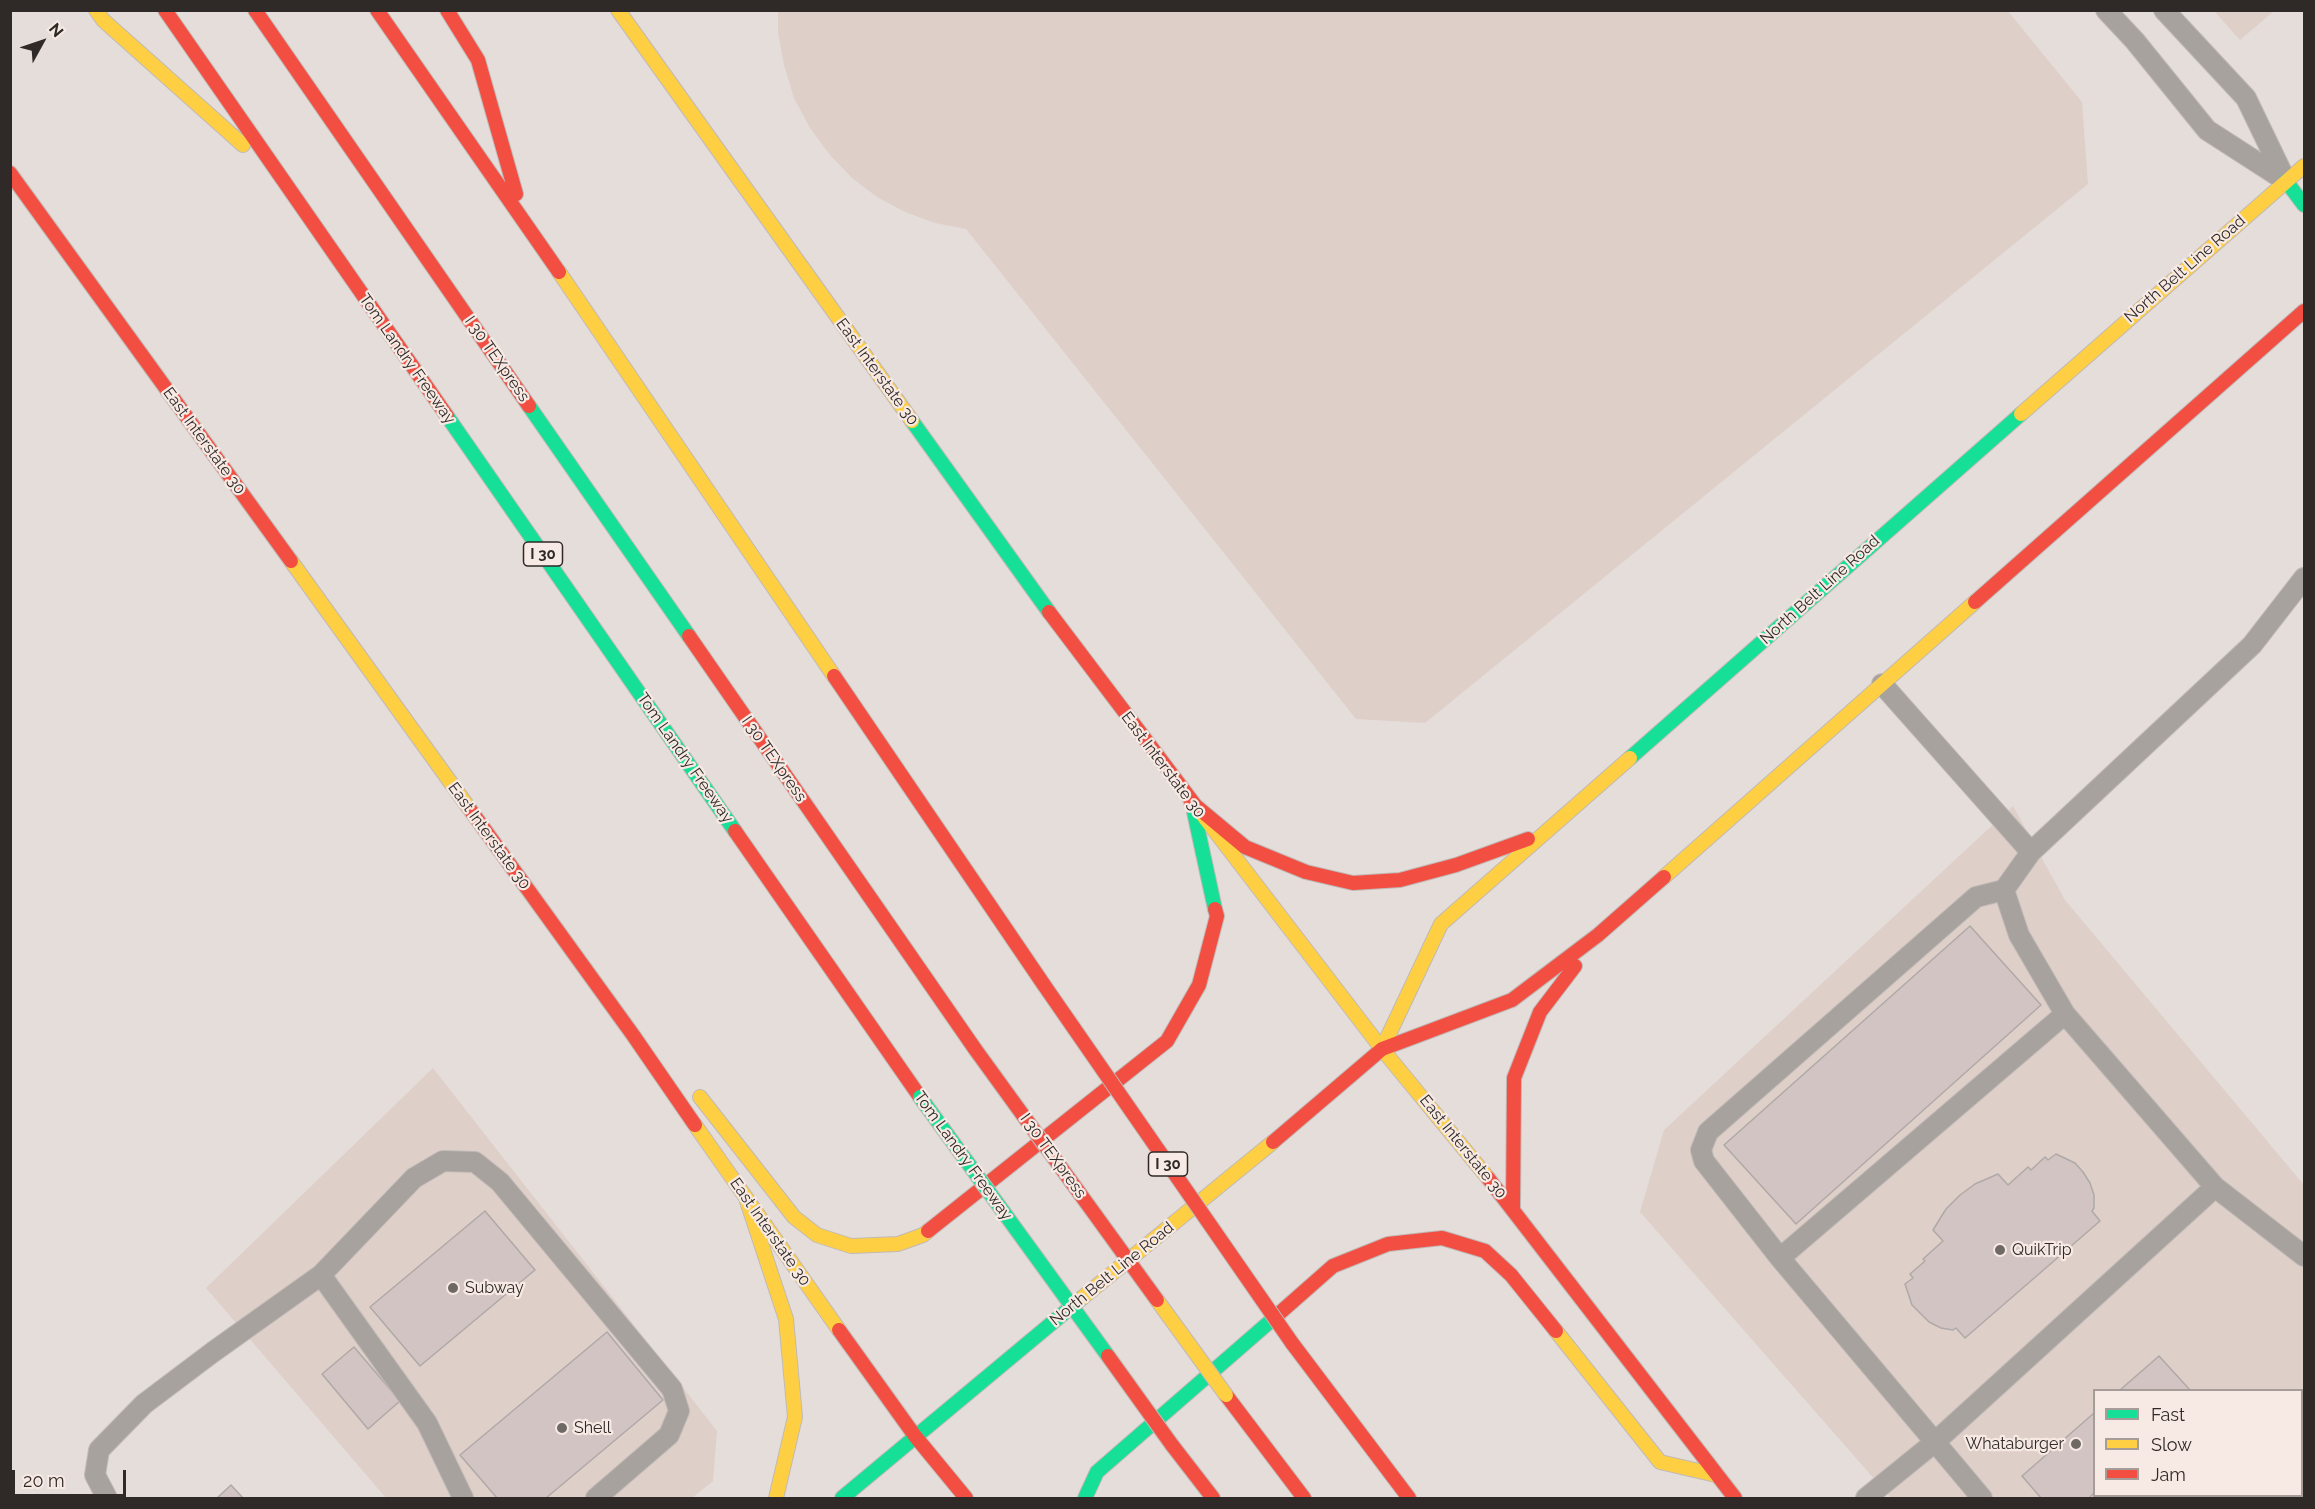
<!DOCTYPE html>
<html>
<head>
<meta charset="utf-8">
<style>
  body { margin:0 }
  #map { position:relative; width:2315px; height:1509px; overflow:hidden; background:#e5ddda; font-family:Raleway,sans-serif }
  canvas { display:block }
  .frame { position:absolute; inset:0; border:12px solid #2f2a27; pointer-events:none }
  .legend { position:absolute; left:2093px; top:1389px; width:210px; height:108px; box-sizing:border-box; background:#f7e9e3; border:2px solid #a79d98; margin:0; padding:8px 10px; list-style:none; font-size:18px; color:#2f2a27 }
  .legend li { display:flex; align-items:center; gap:12px; height:30px }
  .legend b { width:30px; border:2px solid #a79d98 }
  .north { position:absolute; left:12px; top:12px; width:60px; height:60px; -webkit-text-stroke:4px #f7e9e3; paint-order:stroke; rotate:50deg; font-size:16px; font-weight:700; line-height:24px; text-align:center; color:#2f2a27 }
  .north::after { content:''; display:block; margin:auto; width:21px; height:27px; background:#2f2a27; clip-path:polygon(50% 0,100% 100%,50% 72%,0 100%) }
  .scale { position:absolute; left:12px; top:1470px; width:114px; height:27px; box-sizing:border-box; border:3px solid #2f2a27; border-top:0; padding-left:8px; font-size:18px; line-height:21px; white-space:nowrap; color:#2f2a27; -webkit-text-stroke:4px #f7e9e3; paint-order:stroke }
</style>
</head>
<body>
<div id="map">
<canvas width="2315" height="1509"></canvas>
<div class="frame"></div>
<ul class="legend">
<li><b style="height:8px;background:#16e098"></b>Fast</li>
<li><b style="height:8px;background:#ffcf43"></b>Slow</li>
<li><b style="height:8px;background:#f24e42"></b>Jam</li>
</ul>
<div class="north">N</div>
<div class="scale">20 m</div>
</div>
<script>
const g = document.querySelector('canvas').getContext('2d');
g.lineJoin = 'round';
function paint(path, color) { g.fillStyle = color; g.fill(path, 'evenodd'); }
const poly = rows => new Path2D(rows.map(r => 'M' + r).join(''));
function strokePath(path, color, width, dash) { g.strokeStyle = color; g.lineWidth = width; g.lineCap = dash ? 'butt' : 'round'; g.setLineDash(dash || []); g.stroke(path); }
function label(font, color, halo, rows, align = 'center') {
  g.font = font + ' Raleway,sans-serif'; g.lineWidth = 4.5; g.setLineDash([]); g.textBaseline = 'middle'; g.strokeStyle = halo; g.fillStyle = color; for (const [text, x, y, turn = 0] of rows) {
    g.save(); g.translate(x, y); g.rotate((+turn || 0) * Math.PI / 180); g.textAlign = isNaN(turn) ? turn : align; if (halo) g.strokeText(text, 0, 0); g.fillText(text, 0, 0); g.restore();
  }
}
paint(poly([
  [778,11,2008,11,2082,102,2088,184,1425,723,1356,719,966,229,935,223,905,212,877,197,852,178,830,155,810,128,794,98,784,65,778,32],
  [2214,11,2274,11,2240,40],
  [2013,806,2065,900,2304,1185,2304,1498,1891,1498,1640,1212,1664,1130],
  [2094,1390,2302,1390,2302,1496,2094,1496],
  [433,1068,717,1431,713,1481,692,1498,386,1498,206,1288]
]), '#dfcfc9');
const building = poly([
  [1970,926,2041,1005,1796,1224,1724,1145,1970,926],
  [2056,1154,2075,1163,2083,1172,2090,1183,2094,1195,2094,1208,2092,1211,2100,1221,1965,1338,1956,1328,1953,1330,1941,1328,1929,1322,1912,1305,1905,1284,1913,1278,1910,1274,1925,1261,1923,1259,1943,1241,1933,1230,1946,1209,1960,1195,1975,1184,1998,1174,2008,1185,2028,1167,2031,1170,2045,1157,2048,1160,2056,1154],
  [485,1211,535,1270,420,1366,370,1307,485,1211],
  [607,1332,663,1400,546,1498,497,1498,460,1455,607,1332],
  [354,1347,400,1401,368,1429,322,1374,354,1347],
  [2159,1356,2190,1390,2120,1390,2159,1356],
  [2094,1413,2094,1493,2089,1498,2041,1498,2022,1476,2094,1413],
  [231,1485,243,1498,217,1498,231,1485]
]);
paint(building, '#d2c4c3');
strokePath(building, '#afa9a7', 1.5);
const lane = poly([
  [2106,10,2135,41,2207,130,2286,181],
  [2164,10,2246,98,2286,181],
  [1882,684,2031,852],
  [2065,1014,1780,1258,1935,1442,2215,1187,2065,1014,2019,935,2004,890,2031,852,2252,645,2304,578],
  [2215,1187,2304,1256],
  [1780,1258,1704,1161,1701,1150,1708,1132,1976,897,2004,890],
  [321,1275,427,1423,463,1498],
  [2302,1416,2304,1413],
  [107,1498,95,1475,99,1450,144,1404,213,1352,321,1275,414,1178,443,1161,475,1162,500,1182,672,1389,679,1411,669,1435,596,1498],
  [1866,1498,1935,1442,1982,1498],
  [2207,1498,2211,1496]
]);
const fast = poly([
  [2286,181,2304,205],
  [529,406,689,636],
  [447,416,735,831],
  [912,421,1049,612],
  [1630,758,2021,414],
  [1194,812,1215,909],
  [842,1498,1082,1298],
  [1085,1498,1097,1472,1274,1318]
]);
const slow = poly([
  [96,10,103,20,243,145],
  [618,10,912,421],
  [559,272,834,676],
  [2021,414,2304,166],
  [291,561,469,808],
  [1198,809,1382,1049,1488,1178],
  [1664,877,1975,602],
  [1382,1049,1441,924,1630,758],
  [700,1097,794,1217,817,1235,851,1246,898,1244,923,1235,928,1231],
  [695,1125,839,1330],
  [747,1201,786,1319,795,1417,776,1498],
  [1082,1298,1273,1142],
  [1556,1331,1660,1462,1716,1475]
]);
const jam = poly([
  [165,10,447,416],
  [255,10,529,406],
  [377,10,559,272],
  [447,10,478,60,516,194],
  [10,173,291,561],
  [1975,602,2304,311],
  [1049,612,1198,809],
  [689,636,975,1049],
  [834,676,1044,985],
  [1191,802,1245,847,1306,872,1353,883,1400,880,1456,865,1528,839],
  [469,808,633,1035,695,1125],
  [735,831,920,1097],
  [1273,1142,1382,1049,1512,1000,1598,935,1664,877],
  [1488,1178,1735,1498],
  [1513,1208,1514,1078,1540,1012,1575,966],
  [928,1231,1167,1041,1199,985,1217,916,1215,909],
  [1274,1318,1333,1266,1388,1244,1442,1238,1485,1251,1511,1275,1556,1331],
  [839,1330,915,1436,966,1498],
  [1292,1343,1409,1498],
  [1226,1395,1304,1498],
  [1172,1445,1213,1498]
]);
strokePath(lane, '#c0bab7', 22);
strokePath(fast, '#c0bab7', 16);
strokePath(slow, '#c0bab7', 16);
strokePath(jam, '#c0bab7', 16);
strokePath(lane, '#a8a29e', 20);
strokePath(fast, '#16e098', 14);
strokePath(slow, '#ffcf43', 14);
strokePath(jam, '#f24e42', 14);
const fastBridge = poly([
  [920,1097,1108,1356]
]);
const slowBridge = poly([
  [1157,1300,1226,1395]
]);
const jamBridge = poly([
  [1044,985,1292,1343],
  [975,1049,1157,1300],
  [1108,1356,1172,1445]
]);
strokePath(fastBridge, '#c0bab7', 16, []);
strokePath(slowBridge, '#c0bab7', 16, []);
strokePath(jamBridge, '#c0bab7', 16, []);
strokePath(fastBridge, '#16e098', 14);
strokePath(slowBridge, '#ffcf43', 14);
strokePath(jamBridge, '#f24e42', 14);
for (const [x, y, r, color] of [
  [2000,1250,6,"#6f6966"],
  [453,1288,6,"#6f6966"],
  [562,1428,6,"#6f6966"],
  [2076,1444,6,"#6f6966"]
]) { const dot = new Path2D(); dot.arc(x, y, r, 0, 2 * Math.PI); g.fillStyle = color; g.fill(dot); strokePath(dot, '#f7e9e3', 2); }
for (const [x, y, w] of [
  [543,554,39],
  [1168,1164,39]
]) { const box = new Path2D(); box.roundRect(x - w / 2, y - 12, w, 24, 4.5); g.fillStyle = '#f7e9e3'; g.fill(box); strokePath(box, '#2f2a27', 1.5); }
label('bold 15px', '#2f2a27', null, [
  ["I 30",543,554],
  ["I 30",1168,1164]
]);
label('16px', '#2f2a27', '#f7e9e3', [
  ["North Belt Line Road",2185,269,-41],
  ["Tom Landry Freeway",407,359,55],
  ["I 30 TEXpress",497,359,55],
  ["East Interstate 30",877,372,54],
  ["East Interstate 30",204,441,54],
  ["North Belt Line Road",1820,590,-42],
  ["Tom Landry Freeway",685,758,55],
  ["I 30 TEXpress",774,759,55],
  ["East Interstate 30",1163,765,53],
  ["East Interstate 30",489,836,54],
  ["East Interstate 30",1463,1147,51],
  ["Tom Landry Freeway",963,1156,54],
  ["I 30 TEXpress",1053,1156,54],
  ["East Interstate 30",770,1232,55],
  ["North Belt Line Road",1112,1274,-39]
]);
label('16px', '#2f2a27', '#f7e9e3', [
  ["QuikTrip",2012,1250],
  ["Subway",465,1288],
  ["Shell",574,1428],
  ["Whataburger",2064,1444,"right"]
], 'left');
</script>
</body>
</html>
